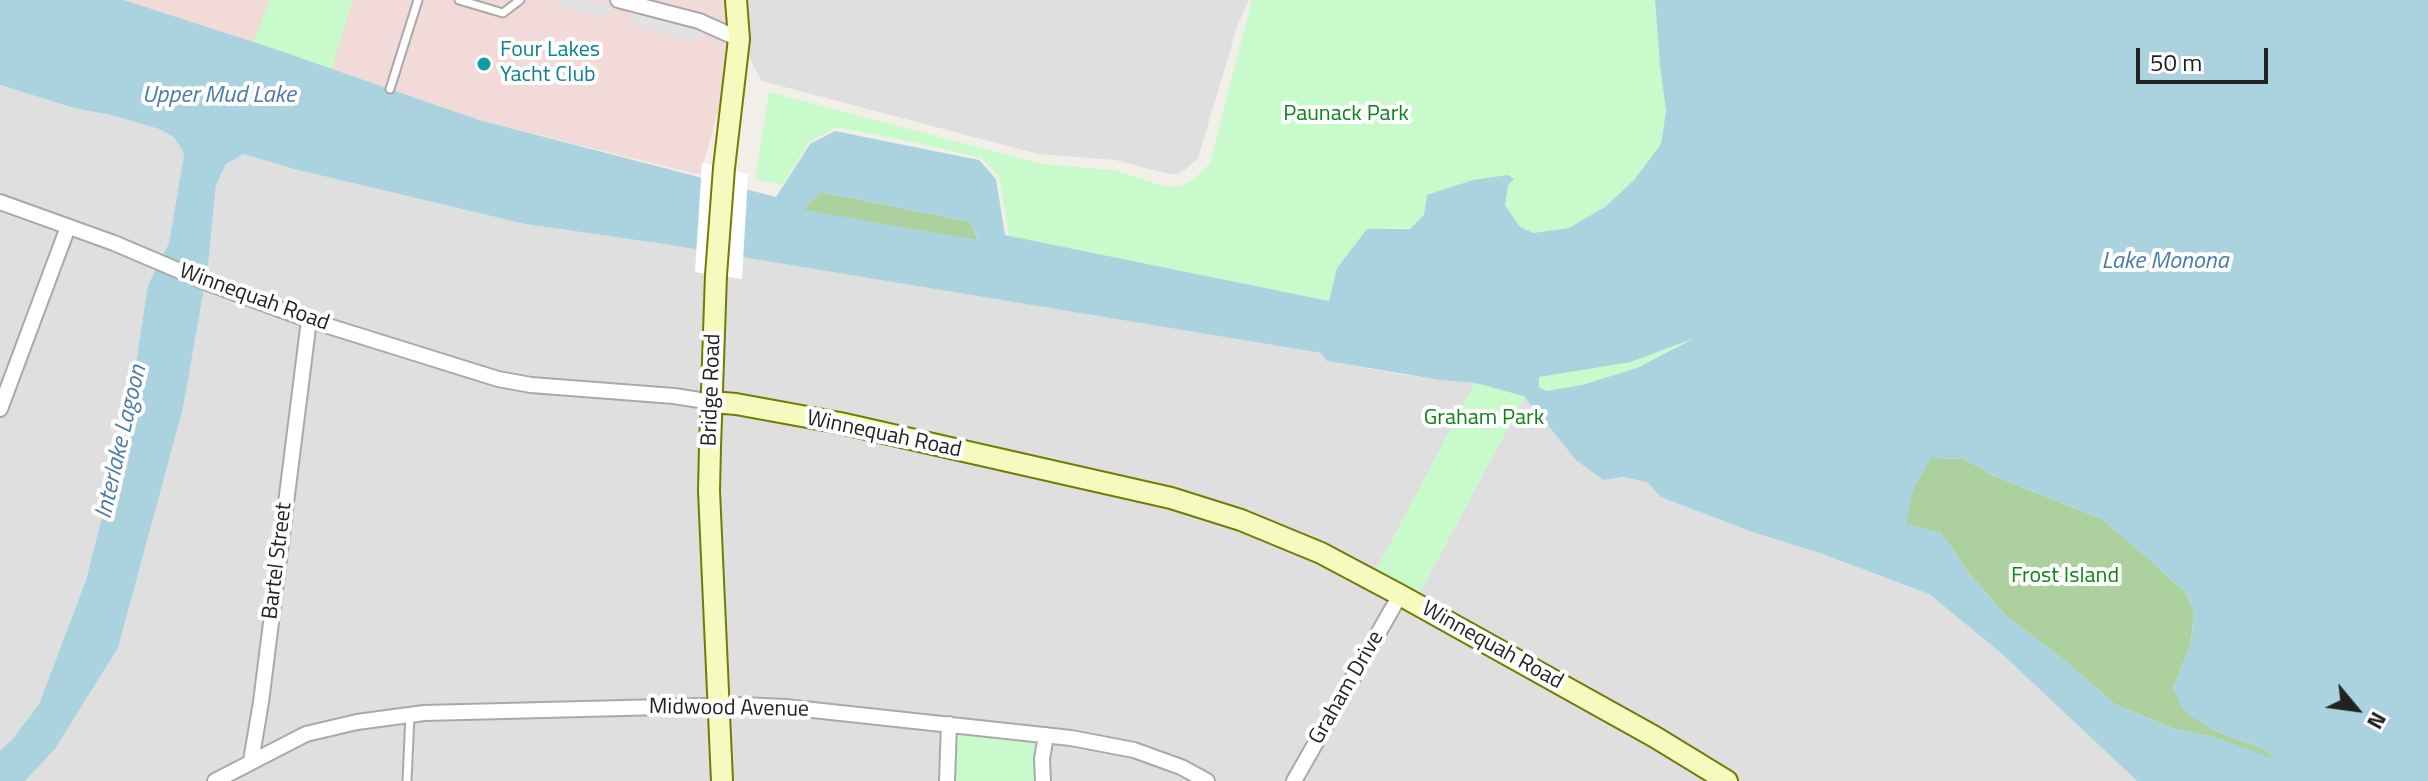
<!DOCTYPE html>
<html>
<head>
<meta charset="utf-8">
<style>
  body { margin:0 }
  #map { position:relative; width:2428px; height:781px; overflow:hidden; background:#f2efe9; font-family:"Titillium Web",sans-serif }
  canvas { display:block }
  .north { position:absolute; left:2316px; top:669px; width:80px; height:80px; -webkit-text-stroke:6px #fff; paint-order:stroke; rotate:119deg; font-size:22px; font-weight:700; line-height:32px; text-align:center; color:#222 }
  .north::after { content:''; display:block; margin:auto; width:28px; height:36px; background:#222; clip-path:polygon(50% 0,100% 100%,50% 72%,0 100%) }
  .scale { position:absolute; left:2136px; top:48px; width:132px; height:36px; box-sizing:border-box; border:4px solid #222; border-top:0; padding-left:10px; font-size:24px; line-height:28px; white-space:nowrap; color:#222; -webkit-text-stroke:6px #fff; paint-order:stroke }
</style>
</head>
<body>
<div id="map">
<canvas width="2428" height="781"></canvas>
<div class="north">N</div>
<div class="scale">50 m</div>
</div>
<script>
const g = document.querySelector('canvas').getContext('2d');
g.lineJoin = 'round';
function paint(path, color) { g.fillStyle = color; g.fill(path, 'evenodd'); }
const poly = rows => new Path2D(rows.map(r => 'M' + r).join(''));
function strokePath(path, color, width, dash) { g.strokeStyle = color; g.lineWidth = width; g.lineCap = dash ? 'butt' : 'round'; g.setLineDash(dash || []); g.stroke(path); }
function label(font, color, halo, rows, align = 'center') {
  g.font = font + ' "Titillium Web",sans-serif'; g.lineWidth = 8; g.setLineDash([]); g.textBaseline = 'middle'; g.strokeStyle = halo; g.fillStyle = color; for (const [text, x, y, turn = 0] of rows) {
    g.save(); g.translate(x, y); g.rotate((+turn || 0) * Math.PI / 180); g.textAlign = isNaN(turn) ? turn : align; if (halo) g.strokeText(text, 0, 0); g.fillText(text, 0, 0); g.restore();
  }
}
paint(poly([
  [736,0,1249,0,1238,24,1198,158,1185,170,1177,174,1169,174,1115,160,1038,154,762,81,739,39],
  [0,85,74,108,111,115,159,129,174,137,184,154,169,243,148,285,128,414,86,580,39,704,11,741,0,750],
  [244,153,294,169,525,224,664,244,1322,353,1328,361,1386,372,1440,380,1475,383,1368,587,1418,596,1525,396,1576,460,1603,480,1624,477,1647,482,1662,497,1755,533,1820,553,1929,594,2001,653,2137,781,25,781,55,749,118,648,183,407,208,266,216,185,226,164]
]), '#e0dfdf');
paint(poly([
  [124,0,736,0,739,39,700,175,479,120,266,46]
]), '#f2dad9');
paint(poly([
  [821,192,971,222,978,241,802,210],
  [1931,456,1943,459,1963,458,1992,475,2102,519,2149,559,2186,593,2194,611,2191,644,2173,688,2211,729,2266,750,2277,761,2216,738,2172,728,2114,704,2069,664,2004,614,1968,572,1941,533,1905,525,1913,489]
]), '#add19e');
paint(poly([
  [270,0,353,0,332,69,253,42],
  [1252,0,1655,0,1660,65,1666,111,1661,144,1634,180,1605,207,1569,228,1533,233,1493,226,1367,229,1337,268,1329,301,1009,236,999,177,981,158,927,145,836,127,808,143,782,185,755,179,769,92,1042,164,1113,170,1167,187,1180,186,1194,179,1210,163],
  [1708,333,1637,368,1582,385,1546,391,1539,387,1538,377,1631,362],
  [1475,383,1525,396,1418,596,1371,579],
  [949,724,1046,735,1043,781,947,781]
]), '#c8facc');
paint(poly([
  [557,0,585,0,610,6,608,19,561,7],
  [634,13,705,33,692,42,632,25]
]), '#e2e2e2');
paint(poly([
  [0,0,124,0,266,46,479,120,776,197,810,144,835,131,979,160,996,179,1005,235,1329,301,1337,268,1367,229,1410,229,1424,215,1427,195,1473,180,1508,175,1514,179,1508,185,1505,205,1519,226,1533,233,1569,228,1605,207,1634,180,1661,144,1666,111,1660,65,1655,0,2428,0,2428,781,2137,781,2001,653,1929,594,1820,553,1755,533,1661,497,1647,482,1624,477,1603,480,1576,460,1524,396,1475,383,1440,380,1327,361,1321,353,664,244,525,224,294,169,244,154,226,164,216,185,208,266,183,408,118,648,55,749,25,781,0,781,0,750,11,741,39,704,86,580,128,414,148,285,169,243,184,154,174,137,159,129,111,115,74,108,0,85],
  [821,192,971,222,978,240,803,210],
  [1695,338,1637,368,1582,385,1546,391,1539,387,1539,377,1631,362],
  [1931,457,1943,459,1963,458,1992,475,2102,519,2149,559,2186,593,2194,611,2191,644,2173,688,2184,712,2211,729,2266,750,2275,759,2216,738,2172,728,2114,704,2069,664,2004,614,1968,572,1941,533,1906,524,1913,489]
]), '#aad3df');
paint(poly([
  [702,163,748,174,742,279,695,272]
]), '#fff');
const lane = poly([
  [459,0,503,13,520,0],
  [390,89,418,0],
  [407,781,410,715]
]);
const street = poly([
  [618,0,699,21,739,39],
  [0,202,114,243,208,283,309,320,498,379,531,385,674,396,712,402],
  [0,409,68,227],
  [251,761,261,702,309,320],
  [215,781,306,734,357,722,424,713,743,705,785,707,1071,738,1134,750,1181,767,1207,781],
  [947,781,949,724],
  [1043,781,1042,759,1046,735],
  [1294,781,1400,595]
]);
const secondary = poly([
  [712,402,736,404,840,423,1171,498,1241,520,1321,553,1400,595,1655,737,1727,781],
  [722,781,709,491,710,447,716,275,724,168,739,39,736,0]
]);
strokePath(lane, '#a9a9a9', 11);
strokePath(street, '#a9a9a9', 18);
strokePath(secondary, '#707d05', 24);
strokePath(lane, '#fff', 7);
strokePath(street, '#fff', 14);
strokePath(secondary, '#f7fabf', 20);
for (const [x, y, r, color] of [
  [484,64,8,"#0f9aa8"]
]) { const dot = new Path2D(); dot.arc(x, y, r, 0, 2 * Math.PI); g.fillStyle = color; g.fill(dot); strokePath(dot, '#fff', 3); }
label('22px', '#0d838f', '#fff', [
  ["Four Lakes",500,51],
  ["Yacht Club",500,76]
], 'left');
label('22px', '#0c8416', '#fff', [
  ["Paunack Park",1346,115],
  ["Graham Park",1484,419],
  ["Frost Island",2065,577]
]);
label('22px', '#222', '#fff', [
  ["Winnequah Road",254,298,20],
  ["Bridge Road",712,390,-88],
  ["Winnequah Road",884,435,12],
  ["Bartel Street",278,561,-83],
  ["Winnequah Road",1492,646,29],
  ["Graham Drive",1347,688,-60],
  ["Midwood Avenue",729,709,1]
]);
label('italic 24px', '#4a7aab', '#fff', [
  ["Upper Mud Lake",219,96],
  ["Lake Monona",2165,262],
  ["Interlake Lagoon",122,442,-77]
]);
</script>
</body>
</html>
